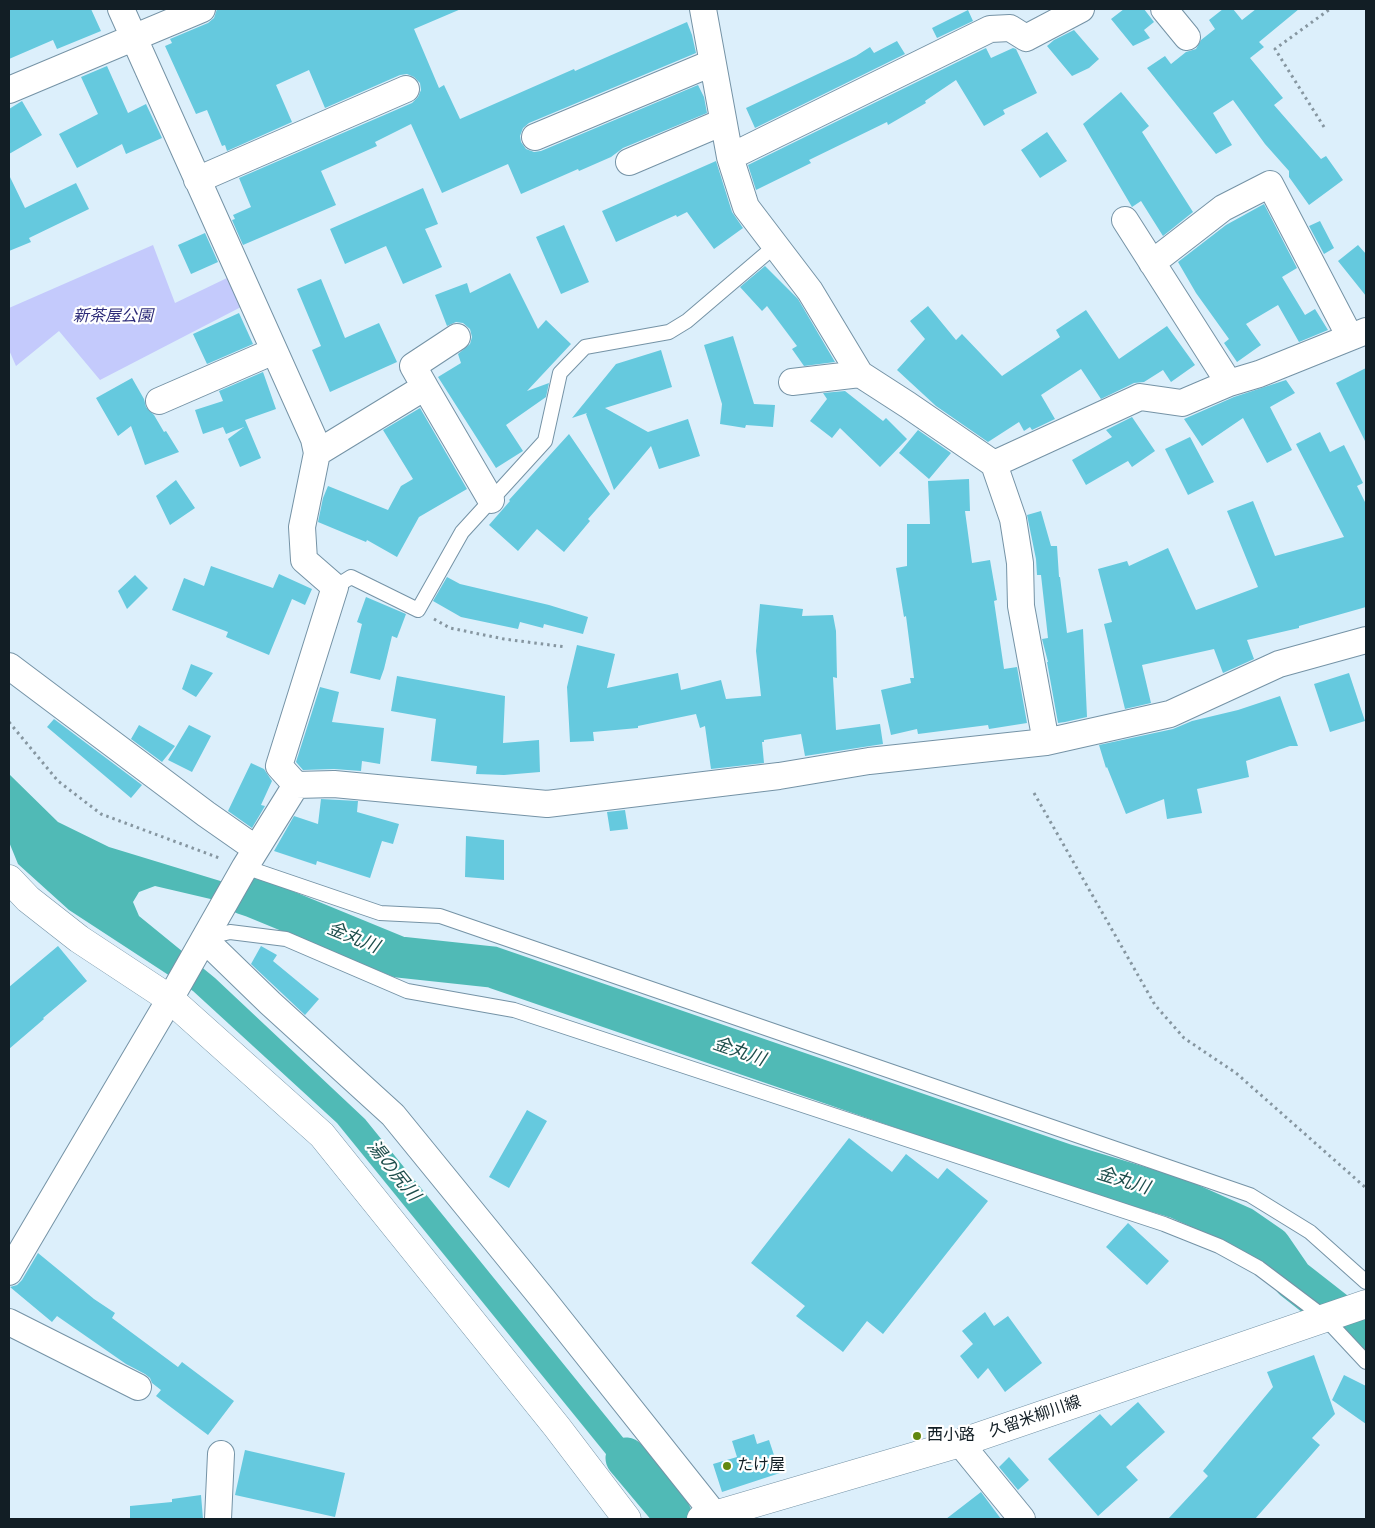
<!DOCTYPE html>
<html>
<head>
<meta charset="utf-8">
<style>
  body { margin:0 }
  #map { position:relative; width:1375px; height:1528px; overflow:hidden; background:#dceffb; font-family:Bitter,serif }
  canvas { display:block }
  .frame { position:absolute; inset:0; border:10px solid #121e25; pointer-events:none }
</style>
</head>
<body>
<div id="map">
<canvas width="1375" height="1528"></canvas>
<div class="frame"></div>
</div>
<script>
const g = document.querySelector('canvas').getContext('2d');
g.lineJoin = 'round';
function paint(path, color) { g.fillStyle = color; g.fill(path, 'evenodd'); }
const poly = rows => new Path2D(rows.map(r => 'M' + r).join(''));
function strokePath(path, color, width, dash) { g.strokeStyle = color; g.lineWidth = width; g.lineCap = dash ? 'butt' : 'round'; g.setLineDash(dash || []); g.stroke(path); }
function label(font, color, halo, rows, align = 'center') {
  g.font = font + ' Bitter,"Noto Sans JP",serif'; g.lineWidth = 4.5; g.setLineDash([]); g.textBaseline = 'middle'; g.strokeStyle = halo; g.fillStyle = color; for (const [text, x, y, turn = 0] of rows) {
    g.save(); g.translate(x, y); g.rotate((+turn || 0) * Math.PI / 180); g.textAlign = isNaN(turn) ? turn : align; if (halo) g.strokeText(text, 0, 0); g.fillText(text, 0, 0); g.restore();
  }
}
paint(poly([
  [153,245,175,303,227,278,241,307,100,380,59,331,16,366,9,350,9,308]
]), '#c4cafc');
paint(poly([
  [9,774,58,822,109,847,299,905,296,919,155,886,139,892,133,902,139,916,215,978,365,1119,672,1498,649,1507,337,1123,193,991,69,910,18,864,9,842]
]), '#50bab6');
strokePath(poly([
  [244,894,253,897,399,957,492,967,1064,1164,1177,1198,1242,1227,1271,1247,1293,1279,1366,1336],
  [626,1458,668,1508,673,1519]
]), '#50bab6', 41);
paint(poly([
  [9,9,91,9,101,31,57,49,53,40,9,59],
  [217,9,461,9,414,29,439,88,444,85,460,119,574,69,575,71,687,22,692,35,696,53,529,123,523,128,520,136,521,142,526,149,534,152,541,151,698,85,704,97,707,113,623,148,611,157,579,171,578,169,521,194,508,164,442,193,411,124,375,142,377,146,321,171,336,205,243,245,232,220,235,219,233,215,251,207,239,178,412,103,418,97,421,90,420,83,414,77,407,74,400,75,325,108,309,70,276,85,292,122,227,151,225,145,222,146,207,110,196,114,165,46,172,43,170,39,208,23,214,18],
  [1124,9,1144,9,1154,22,1144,30,1150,38,1133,46,1111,19],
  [1223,9,1233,9,1242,20,1256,9,1299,9,1259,42,1264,47,1250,58,1283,98,1274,105,1321,159,1326,156,1343,180,1309,205,1289,177,1289,171,1265,144,1233,100,1213,113,1232,145,1216,154,1147,68,1165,56,1171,64,1186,52,1196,49,1201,40,1215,29,1209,20],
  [968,10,973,21,937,38,932,28],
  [1074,30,1099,59,1089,68,1072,76,1047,46,1054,40],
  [897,41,905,54,755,128,746,108,856,56,870,47,874,53],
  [986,48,991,58,1013,48,1016,49,1037,93,1003,110,1005,114,984,126,956,80,925,101,926,103,888,125,887,122,809,160,811,163,756,190,748,165],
  [107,66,128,113,146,104,162,138,126,154,122,144,77,168,59,134,98,114,81,77],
  [1121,92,1149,126,1142,132,1193,212,1163,236,1141,201,1132,207,1083,124],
  [22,101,42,135,9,154,9,109],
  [1047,132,1067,161,1040,178,1021,150],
  [716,161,732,212,743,228,714,249,687,212,677,217,676,215,616,242,602,211],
  [9,175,25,208,76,183,89,209,29,238,31,242,9,251],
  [423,188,438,224,425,229,442,267,403,284,386,246,345,264,330,229],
  [1264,204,1297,268,1282,277,1305,315,1315,309,1328,330,1299,342,1278,305,1246,324,1261,345,1237,362,1224,343,1229,339,1196,293,1178,262,1226,225],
  [1320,221,1334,248,1324,254,1309,226],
  [564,225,589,282,561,294,536,237],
  [205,233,218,262,191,274,178,245],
  [1358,245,1366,254,1366,296,1338,261],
  [765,266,798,299,835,362,804,366,792,349,797,346,767,306,762,311,740,287],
  [510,273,538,329,546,320,571,344,527,391,549,383,546,397,506,425,523,451,496,468,438,377,461,363,458,354,470,344,472,337,470,329,463,323,456,322,447,326,435,295,467,283,470,293],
  [321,279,345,338,379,323,397,362,330,392,312,350,321,346,297,289],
  [928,306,956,340,962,334,1002,376,1060,337,1056,330,1086,310,1119,359,1167,326,1195,365,1171,382,1163,370,1144,382,1134,383,1101,399,1081,369,1041,395,1055,419,1032,430,1030,427,1024,431,1019,422,988,442,936,406,897,370,925,339,910,321],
  [239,313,253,344,207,364,193,334],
  [733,336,754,404,775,405,773,427,746,425,745,428,720,424,722,404,704,345],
  [661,350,672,387,605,408,648,432,688,419,700,456,659,469,651,446,614,490,586,414,587,413,572,418,616,364],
  [1366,368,1366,443,1336,383],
  [263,372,276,409,245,420,261,458,240,467,228,439,244,427,226,434,223,427,203,434,195,410,223,401,219,391],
  [132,378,144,399,146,407,154,415,164,432,166,431,179,452,145,465,131,426,118,436,96,398],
  [1286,380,1295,393,1270,407,1292,450,1267,463,1243,418,1202,446,1184,419,1234,397],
  [845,391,883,421,886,418,907,439,880,467,840,428,832,438,810,421,827,399,823,393],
  [420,408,467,489,419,517,397,557,367,540,366,542,318,522,323,498,328,486,388,510,401,486,413,479,383,430],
  [1132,417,1155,451,1132,467,1128,461,1086,485,1072,460,1112,437,1106,430],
  [918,430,951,453,929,479,899,453],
  [1320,432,1330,452,1344,445,1363,483,1357,486,1366,504,1366,607,1299,626,1299,628,1247,640,1254,659,1223,673,1214,649,1142,665,1151,703,1125,709,1104,624,1112,622,1098,569,1127,561,1129,566,1168,548,1196,610,1258,587,1227,511,1253,501,1275,556,1344,537,1296,444],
  [569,434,610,494,588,519,590,521,564,552,537,529,518,551,489,525,510,501,509,500],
  [1190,437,1214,482,1188,495,1165,449],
  [969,479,970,511,965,511,972,563,990,560,997,600,994,601,1004,669,1017,667,1027,723,989,729,988,725,918,734,917,729,891,735,881,690,911,683,910,678,914,678,906,616,904,617,896,568,907,566,907,524,930,524,928,481],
  [176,480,195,508,170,525,156,496],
  [1041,511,1051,546,1057,546,1059,577,1060,577,1067,633,1083,629,1087,717,1065,722,1058,723,1047,662,1048,662,1042,639,1048,638,1041,575,1037,575,1036,559,1027,515],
  [211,566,273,588,279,574,312,589,305,605,292,599,269,655,226,637,228,632,172,610,184,578,204,586],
  [135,575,148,588,127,609,118,591],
  [447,577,460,584,549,605,588,617,583,634,544,624,543,628,520,622,518,629,461,617,433,601],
  [366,597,406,614,397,638,392,636,384,669,380,680,350,673,362,624,357,622],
  [760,604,803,609,802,616,833,615,836,631,837,678,833,677,836,730,880,724,883,744,805,756,801,734,764,740,764,742,762,742,764,763,711,769,705,726,700,728,696,714,638,726,638,728,593,732,594,741,570,742,567,687,577,645,615,654,607,688,678,673,681,690,721,680,726,699,761,696,756,651],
  [191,664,213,673,196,697,182,689],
  [1349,673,1365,721,1330,732,1314,684],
  [397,676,505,696,503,743,539,740,540,772,504,775,476,774,477,766,431,761,436,719,391,711],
  [320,687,339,692,332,722,384,728,380,764,362,761,361,771,334,769,303,770,296,762],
  [1280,696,1298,746,1290,746,1246,761,1249,777,1197,789,1202,813,1167,819,1164,799,1126,814,1107,767,1106,768,1099,745,1173,729,1192,721,1238,710],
  [54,719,142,785,131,798,47,727],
  [139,725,175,746,162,762,131,739],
  [189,725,211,736,192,772,168,760],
  [251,763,264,769,272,781,261,805,265,806,252,828,228,811],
  [321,799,358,801,357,812,399,824,393,844,382,841,370,878,317,861,316,865,274,851,294,816,318,824],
  [625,810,628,829,610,831,607,812],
  [466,836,504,840,504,880,465,877],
  [58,946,87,981,43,1018,44,1019,9,1049,9,987],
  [261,946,277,955,273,961,319,999,305,1015,251,964],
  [527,1110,547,1121,509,1188,489,1177],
  [849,1138,892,1172,906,1154,938,1179,947,1168,988,1201,883,1334,867,1321,843,1352,796,1316,805,1306,751,1263],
  [1128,1223,1169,1261,1147,1285,1106,1247],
  [38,1253,94,1299,115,1313,112,1318,178,1367,182,1362,234,1401,208,1435,156,1396,161,1390,152,1383,150,1378,145,1374,126,1364,57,1316,52,1322,10,1287,17,1285,22,1280],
  [985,1312,994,1326,1008,1316,1042,1363,1005,1392,988,1368,978,1379,960,1356,973,1344,962,1331],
  [1314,1355,1335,1414,1312,1438,1320,1445,1255,1519,1168,1519,1208,1476,1203,1471,1273,1387,1267,1372],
  [1344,1375,1366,1386,1366,1424,1332,1400],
  [1138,1402,1165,1432,1126,1467,1138,1480,1098,1516,1048,1459,1100,1414,1111,1426],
  [754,1434,757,1444,769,1440,780,1473,722,1492,713,1464,737,1457,732,1441],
  [245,1450,345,1473,335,1517,235,1495],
  [1009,1457,1029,1480,1018,1490,999,1467],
  [981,1492,1001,1519,946,1519],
  [201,1495,203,1519,130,1519,130,1506,172,1502,172,1499]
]), '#65c9de');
const lane = poly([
  [335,587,351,577,418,610,462,532,545,441,560,373,585,347,669,332,687,321,775,246],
  [245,867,380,913,440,916,1250,1195,1310,1232,1366,1282],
  [205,938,230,932,286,939,407,991,514,1010,1164,1224,1219,1246,1259,1268,1324,1317,1366,1362]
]);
const street = poly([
  [121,9,314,439,317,453,302,527,304,560,335,587,279,766,296,785,334,784,547,804,779,776,869,761,1046,742,1170,714,1279,664,1366,640],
  [703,9,730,157,746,207,810,291,860,374,908,405,994,464,1013,519,1020,563,1021,606,1046,742],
  [1164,9,1187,37],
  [9,90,202,9],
  [535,137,712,63],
  [730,157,990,29,1010,28,1026,38,1081,9],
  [629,162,723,122],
  [197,180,406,89],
  [1125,220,1229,383],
  [1152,263,1223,208,1270,184,1350,337],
  [792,382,860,374],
  [425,387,413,366,457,337],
  [159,401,274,351],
  [317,453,425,387,491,500],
  [994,464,1140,397,1182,403,1229,383,1259,374,1366,331],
  [9,666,206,814,256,849],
  [204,939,270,1003,393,1115,543,1299,714,1514,715,1519],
  [9,1272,170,999,245,867,296,785],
  [9,1322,138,1387],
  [960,1443,1022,1519],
  [218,1519,221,1454]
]);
const secondary = poly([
  [9,879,28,899,79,939,170,999,322,1135,557,1427,627,1519]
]);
const primary = poly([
  [701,1519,960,1443,1366,1304]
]);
strokePath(lane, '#7593a6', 16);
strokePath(street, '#7593a6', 28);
strokePath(secondary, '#7593a6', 29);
strokePath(primary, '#7593a6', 29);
strokePath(poly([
  [1324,127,1275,49,1330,9],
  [434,619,450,628,504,639,566,647],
  [9,722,58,781,101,814,222,859],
  [1034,793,1155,1005,1184,1038,1236,1073,1366,1188]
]), '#8696a0', 3, [2.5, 4]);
strokePath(lane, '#fff', 14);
strokePath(street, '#fff', 26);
strokePath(secondary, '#fff', 28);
strokePath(primary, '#fff', 28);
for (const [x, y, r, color] of [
  [917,1436,5,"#62880f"],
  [727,1466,5,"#62880f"]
]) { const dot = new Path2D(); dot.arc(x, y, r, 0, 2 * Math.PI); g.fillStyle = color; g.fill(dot); strokePath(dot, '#fff', 2); }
label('italic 16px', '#2e2c79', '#fff', [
  ["新茶屋公園",113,317]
]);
label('16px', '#121e25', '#fff', [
  ["久留米柳川線",1035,1417,-19]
]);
label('16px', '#121e25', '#fff', [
  ["西小路",927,1436],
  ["たけ屋",737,1466]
], 'left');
label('italic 18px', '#1f4e4c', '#fff', [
  ["金丸川",353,938,22],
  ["金丸川",739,1052,19],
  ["湯の尻川",393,1171,51],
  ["金丸川",1123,1181,17]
]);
</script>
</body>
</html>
